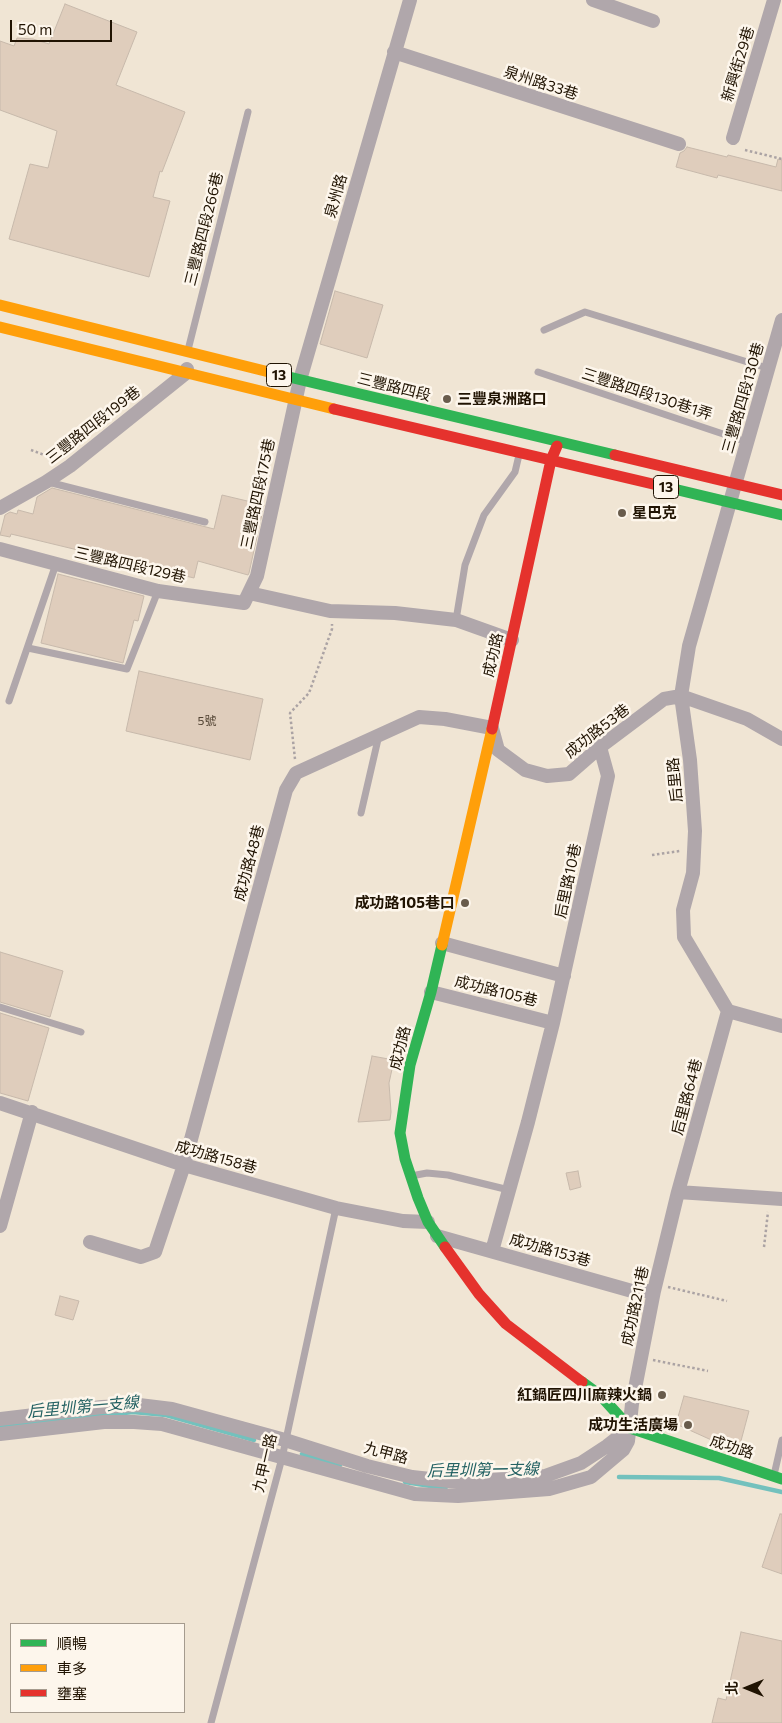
<!DOCTYPE html>
<html>
<head>
<meta charset="utf-8">
<style>
  body { margin:0 }
  #map { position:relative; width:782px; height:1723px; overflow:hidden; background:#f0e5d4; font-family:Commissioner,"Noto Sans TC",sans-serif }
  canvas { display:block }
  .legend { position:absolute; left:10px; top:1623px; width:175px; height:90px; box-sizing:border-box; background:#fdf6ec; border:1px solid #a59b8e; margin:0; padding:6px 9px; list-style:none; font-size:15px; color:#201302 }
  .legend li { display:flex; align-items:center; gap:10px; height:25px }
  .legend b { width:25px; border:1px solid #a59b8e }
  .north { position:absolute; left:722px; top:1663px; width:50px; height:50px; -webkit-text-stroke:4px #fdf6ec; paint-order:stroke; rotate:270deg; font-size:14px; font-weight:700; line-height:20px; text-align:center; color:#201302 }
  .north::after { content:''; display:block; margin:auto; width:18px; height:22px; background:#201302; clip-path:polygon(50% 0,100% 100%,50% 72%,0 100%) }
  .scale { position:absolute; left:10px; top:20px; width:102px; height:22px; box-sizing:border-box; border:2px solid #201302; border-top:0; padding-left:6px; font-size:15px; line-height:18px; white-space:nowrap; color:#201302; -webkit-text-stroke:4px #fdf6ec; paint-order:stroke }
</style>
</head>
<body>
<div id="map">
<canvas width="782" height="1723"></canvas>
<ul class="legend">
<li><b style="height:6px;background:#30b455"></b>順暢</li>
<li><b style="height:6px;background:#ff9f0a"></b>車多</li>
<li><b style="height:6px;background:#e5322d"></b>壅塞</li>
</ul>
<div class="north">北</div>
<div class="scale">50 m</div>
</div>
<script>
const g = document.querySelector('canvas').getContext('2d');
g.lineJoin = 'round';
const poly = rows => new Path2D(rows.map(r => 'M' + r).join(''));
function strokePath(path, color, width, dash) { g.strokeStyle = color; g.lineWidth = width; g.lineCap = dash ? 'butt' : 'round'; g.setLineDash(dash || []); g.stroke(path); }
function paint(path, color) { g.fillStyle = color; g.fill(path, 'evenodd'); }
function label(font, color, halo, rows, align = 'center') {
  g.font = font + ' Commissioner,"Noto Sans TC",sans-serif'; g.lineWidth = 5; g.setLineDash([]); g.textBaseline = 'middle'; g.strokeStyle = halo; g.fillStyle = color; for (const [text, x, y, turn = 0] of rows) {
    g.save(); g.translate(x, y); g.rotate((+turn || 0) * Math.PI / 180); g.textAlign = isNaN(turn) ? turn : align; if (halo) g.strokeText(text, 0, 0); g.fillText(text, 0, 0); g.restore();
  }
}
strokePath(poly([
  [0,1427,133,1412,166,1415,254,1440],
  [302,1454,340,1465],
  [619,1477,719,1478,782,1492],
  [405,1482,437,1487,446,1487]
]), '#73c1bd', 4.5);
const building = poly([
  [65,4,137,32,116,85,185,112,162,172,160,171,153,197,170,201,149,277,9,239,30,164,48,168,57,131,0,110,0,41,14,46,17,38,33,39,49,44,65,4],
  [687,147,727,157,728,155,776,167,778,159,782,160,782,191,718,175,717,178,676,167,680,153,684,151,687,147],
  [335,291,383,305,367,358,320,344,335,291],
  [52,488,214,529,222,495,264,505,249,573,248,575,198,561,194,578,28,538,11,534,10,537,0,535,5,515,10,512,17,514,18,510,33,514,37,497,52,488],
  [58,574,144,596,138,621,134,620,123,663,41,643,58,574],
  [139,671,263,699,250,760,126,731,139,671],
  [0,952,63,971,50,1017,0,1002,0,952],
  [0,1013,49,1028,28,1101,0,1093,0,1013],
  [372,1056,394,1060,389,1083,391,1112,390,1120,358,1122,372,1056],
  [578,1171,581,1187,570,1190,566,1173,578,1171],
  [60,1296,79,1301,73,1320,55,1315,60,1296],
  [684,1396,749,1411,738,1452,676,1424,684,1396],
  [780,1514,782,1514,782,1574,762,1567,780,1514],
  [741,1632,782,1641,782,1723,712,1723,718,1698,726,1700,741,1632]
]);
paint(building, '#dfcdbc');
strokePath(building, '#c7b9ab', 1);
strokePath(poly([
  [745,150,782,159],
  [31,450,55,459],
  [295,759,290,713,309,693,332,629,332,624],
  [652,855,680,851],
  [764,1247,768,1212],
  [668,1287,727,1301],
  [653,1360,708,1371]
]), '#aba3a4', 2.5, [2.5, 2.5]);
strokePath(poly([
  [544,330,585,312,767,368],
  [188,350,248,112],
  [538,372,747,442],
  [48,482,205,522],
  [456,620,465,565,484,515,515,472,519,455],
  [28,648,127,669,158,591],
  [9,701,56,564],
  [361,813,379,735],
  [0,1007,81,1032],
  [411,1176,427,1173,448,1175,509,1190],
  [774,1475,782,1440],
  [211,1723,282,1458,336,1208]
]), '#b0a7ab', 7);
strokePath(poly([
  [593,0,653,21],
  [394,52,679,144],
  [733,138,774,0],
  [782,320,689,646,681,696,690,760,695,831,693,873,683,910,684,937,728,1011,782,1026],
  [0,508,46,482,70,466,186,373,187,369],
  [0,549,158,591,244,603,257,576,300,380,410,0],
  [249,593,330,611,395,613,456,620,512,640],
  [442,943,564,976],
  [431,992,553,1023],
  [0,1103,184,1165,336,1208,403,1221,428,1222],
  [678,1192,782,1199],
  [0,1226,32,1112],
  [437,1236,632,1291,654,1291],
  [90,1242,141,1257,155,1252,184,1165,286,790,296,773,419,717,445,719,492,728,498,750,525,770,547,776,569,774,600,747,664,699,681,696,747,719,782,739],
  [492,1251,528,1122,553,1023,608,776,600,747],
  [0,1419,102,1407,139,1405,172,1409,285,1440,367,1466,412,1477,458,1482,545,1476,581,1463,607,1446,630,1428],
  [0,1434,104,1422,134,1422,162,1424,415,1494,458,1496,549,1489,591,1477,623,1450,628,1441,632,1404,654,1291,678,1192,728,1011]
]), '#b0a7ab', 14);
strokePath(poly([
  [285,376,615,455],
  [674,489,782,515],
  [442,945,431,992,410,1065,400,1133,405,1159,418,1198,428,1222,445,1247],
  [582,1382,601,1396,630,1428,782,1479]
]), '#30b455', 11);
strokePath(poly([
  [0,305,285,376],
  [0,327,334,409],
  [442,945,492,729]
]), '#ff9f0a', 11);
strokePath(poly([
  [334,409,674,489],
  [615,455,782,495],
  [492,729,551,460,557,446],
  [445,1247,479,1294,506,1324,582,1382]
]), '#e5322d', 11);
for (const [x, y, r, color] of [
  [447,399,5,"#695c4c"],
  [622,513,5,"#695c4c"],
  [465,903,5,"#695c4c"],
  [662,1395,5,"#695c4c"],
  [688,1425,5,"#695c4c"]
]) { const dot = new Path2D(); dot.arc(x, y, r, 0, 2 * Math.PI); g.fillStyle = color; g.fill(dot); strokePath(dot, '#fdf6ec', 2); }
label('12px', '#514232', null, [
  ["5號",207,721]
]);
for (const [x, y, w] of [
  [279,375,25],
  [666,487,25]
]) { const box = new Path2D(); box.roundRect(x - w / 2, y - 11.5, w, 23, 4); g.fillStyle = '#fdf6ec'; g.fill(box); strokePath(box, '#201302', 1); }
label('bold 14px', '#201302', null, [
  ["13",279,375],
  ["13",666,487]
]);
label('15px', '#201302', '#fdf6ec', [
  ["新興街29巷",738,64,-73],
  ["泉州路33巷",541,83,18],
  ["泉州路",336,196,-74],
  ["三豐路四段266巷",204,229,-76],
  ["三豐路四段",394,387,14],
  ["三豐路四段130巷1弄",647,394,18],
  ["三豐路四段130巷",743,398,-74],
  ["三豐路四段199巷",93,425,-38],
  ["三豐路四段175巷",258,494,-78],
  ["三豐路四段129巷",130,565,13],
  ["成功路",493,655,-77],
  ["成功路53巷",597,731,-38],
  ["后里路",675,780,-95],
  ["成功路48巷",249,863,-75],
  ["后里路10巷",568,881,-78],
  ["成功路105巷",496,991,14],
  ["成功路",400,1048,-76],
  ["后里路64巷",687,1097,-75],
  ["成功路158巷",216,1157,16],
  ["成功路153巷",550,1250,16],
  ["成功路211巷",635,1306,-78],
  ["成功路",732,1447,18],
  ["九甲路",386,1453,15],
  ["九甲一路",265,1463,-77]
]);
label('bold 15px', '#201302', '#fdf6ec', [
  ["三豐泉洲路口",457,399,"left"],
  ["星巴克",632,513,"left"],
  ["成功路105巷口",455,903],
  ["紅鍋匠四川麻辣火鍋",652,1395],
  ["成功生活廣場",678,1425]
], 'right');
label('italic 16px', '#246263', '#fdf6ec', [
  ["后里圳第一支線",83,1407,-5],
  ["后里圳第一支線",483,1470,-1]
]);
</script>
</body>
</html>
